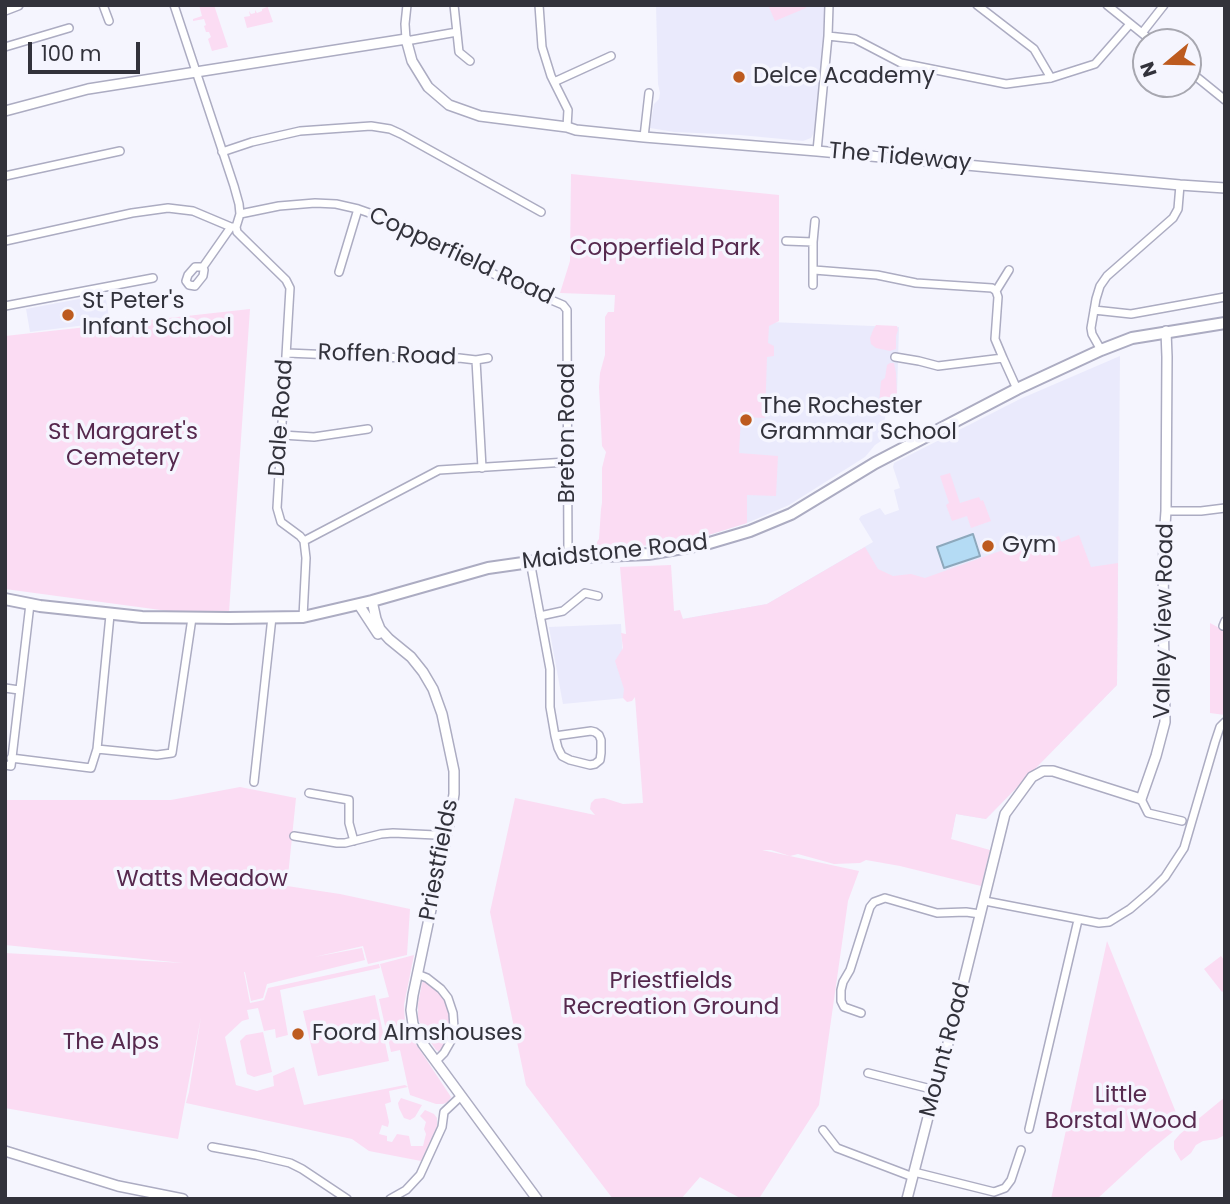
<!DOCTYPE html>
<html>
<head>
<meta charset="utf-8">
<style>
  body { margin:0 }
  #map { position:relative; width:1230px; height:1204px; overflow:hidden; background:#f5f5fe; font-family:Poppins,sans-serif }
  canvas { display:block }
  .frame { position:absolute; inset:0; border:7px solid #32323b; pointer-events:none }
  .north { position:absolute; left:1132px; top:28px; width:70px; height:70px; box-sizing:border-box; background:#f5f5fe; border:2px solid #a7a7b0; border-radius:50%; rotate:251deg; font-size:19px; font-weight:700; line-height:28px; text-align:center; color:#32323b }
  .north::after { content:''; display:block; margin:auto; width:24px; height:32px; background:#bd5b1f; clip-path:polygon(50% 0,100% 100%,50% 72%,0 100%) }
  .scale { position:absolute; left:28px; top:42px; width:112px; height:32px; box-sizing:border-box; border:4px solid #32323b; border-top:0; padding-left:9px; font-size:21px; line-height:24px; white-space:nowrap; color:#32323b; -webkit-text-stroke:5px #f5f5fe; paint-order:stroke }
</style>
</head>
<body>
<div id="map">
<canvas width="1230" height="1204"></canvas>
<div class="frame"></div>
<div class="north">N</div>
<div class="scale">100 m</div>
</div>
<script>
const g = document.querySelector('canvas').getContext('2d');
g.lineJoin = 'round';
function paint(path, color) { g.fillStyle = color; g.fill(path, 'evenodd'); }
const poly = rows => new Path2D(rows.map(r => 'M' + r).join(''));
function strokePath(path, color, width, dash) { g.strokeStyle = color; g.lineWidth = width; g.lineCap = dash ? 'butt' : 'round'; g.setLineDash(dash || []); g.stroke(path); }
function label(font, color, halo, rows, align = 'center') {
  g.font = font + ' Poppins,sans-serif'; g.lineWidth = 7; g.setLineDash([]); g.textBaseline = 'middle'; g.strokeStyle = halo; g.fillStyle = color; for (const [text, x, y, turn = 0] of rows) {
    g.save(); g.translate(x, y); g.rotate((+turn || 0) * Math.PI / 180); g.textAlign = isNaN(turn) ? turn : align; if (halo) g.strokeText(text, 0, 0); g.fillText(text, 0, 0); g.restore();
  }
}
paint(poly([
  [656,5,824,5,824,33,814,132,811,138,803,141,740,135,674,132,650,128,654,104,659,99,660,93,658,84],
  [105,294,110,322,30,332,26,309],
  [769,322,899,327,897,393,886,401,884,439,875,445,865,457,789,505,747,523,702,537],
  [1120,356,1117,685,986,819,956,814,951,839,634,679,686,671,682,619,767,604,873,542,859,519,861,516,880,508,885,515,899,510,894,490,900,488,893,467,894,463,1020,399],
  [621,624,625,698,563,704,549,627]
]), '#eaeafc');
paint(poly([
  [199,5,214,5,228,47,212,51,208,39,211,37,209,32,206,32,204,26,206,25,204,19,193,21,193,19,202,16],
  [267,5,273,22,247,28,244,17,250,16,249,11,251,14,255,13,255,10,257,13,262,11,262,9,267,7],
  [768,5,805,5,806,8,775,21],
  [571,174,779,195,779,321,769,326,768,343,774,346,774,356,767,357,765,418,741,417,739,453,778,456,776,496,747,495,747,523,702,537,677,540,676,544,597,548,597,542,599,539,601,509,602,503,602,468,606,452,602,446,599,387,600,373,605,355,605,317,608,312,614,312,615,295,560,293,570,261],
  [250,309,229,612,168,611,5,589,5,336],
  [876,325,897,326,898,330,896,336,896,349,890,351,876,348,871,344,870,338,873,330],
  [890,363,894,363,896,373,897,397,883,408,881,416,878,414,881,381,885,378,887,365],
  [950,473,960,503,979,497,981,501,983,500,991,521,971,528,967,516,952,521,946,505,949,503,940,476],
  [1079,535,1091,567,1118,563,1117,685,986,819,956,814,951,839,990,850,981,886,900,866,866,860,860,863,834,864,798,854,790,856,771,850,762,850,859,871,848,901,819,1105,760,1197,757,1199,742,1199,700,1177,681,1199,613,1199,526,1085,490,912,515,798,595,815,590,809,591,803,595,799,604,798,623,804,643,803,635,697,632,701,627,702,623,698,624,689,615,661,623,648,621,633,626,634,620,567,671,565,674,611,680,610,683,619,767,604,865,547,878,569,893,576,911,574,925,578,1003,550,1003,548,1011,546,1013,552,1059,536,1061,542],
  [1210,623,1225,631,1225,715,1210,713],
  [240,787,296,798,287,886,340,894,410,909,407,955,368,964,363,946,314,957,362,948,365,960,267,984,263,998,251,1001,245,972,244,972,250,1003,264,1000,268,988,379,964,380,968,280,990,288,1035,276,1038,275,1029,264,1031,258,1008,247,1010,249,1019,242,1021,225,1037,236,1085,257,1091,274,1086,273,1076,294,1067,304,1105,405,1085,408,1087,400,1050,391,1052,379,999,389,997,380,964,414,955,404,1005,405,1023,412,1038,451,1097,448,1102,443,1104,436,1104,410,1095,408,1087,389,1091,391,1102,385,1104,389,1122,388,1127,382,1125,379,1134,387,1136,387,1141,392,1142,397,1134,409,1136,411,1146,423,1146,426,1134,424,1129,426,1122,420,1116,425,1110,434,1114,437,1118,437,1126,421,1161,369,1151,352,1139,186,1103,189,1092,201,1017,178,1139,5,1108,5,953,183,963,5,945,5,800,171,800],
  [1107,941,1181,1125,1148,1152,1097,1199,1051,1199],
  [1221,956,1225,961,1225,990,1222,992,1204,969],
  [424,980,441,993,448,1004,452,1023,450,1037,440,1052,436,1050,426,1035,418,1019,418,1004,422,983],
  [375,995,389,1061,318,1076,303,1011],
  [263,1032,272,1072,254,1077,247,1074,240,1041,246,1035],
  [1225,1097,1225,1135,1217,1139,1203,1141,1196,1145,1191,1153,1181,1161,1174,1149,1174,1141,1180,1134],
  [401,1098,422,1105,415,1117,410,1120,404,1118,399,1108,398,1103]
]), '#fbdcf3');
const water = poly([
  [973,534,980,556,944,568,937,547,973,534]
]);
paint(water, '#b4dbf4');
strokePath(water, '#8da8bc', 2);
const minor = poly([
  [103,5,109,21],
  [174,5,234,186,239,204,240,214],
  [454,5,459,52,470,61],
  [539,5,542,47,551,76,568,110,567,127],
  [977,5,1034,49,1051,78],
  [1107,5,1153,42],
  [1142,33,1164,5],
  [828,36,855,39,901,63,1006,84,1051,78,1095,64,1130,24],
  [406,39,405,24,407,5],
  [406,41,457,32],
  [5,47,69,28],
  [1188,70,1225,100],
  [554,82,611,56],
  [644,137,649,93],
  [817,151,828,36,829,5],
  [222,152,252,142,300,131,371,126,390,129,401,134,541,212],
  [5,176,120,151],
  [236,227,240,214,279,206,315,203,336,204,358,209,375,215,516,285,563,305,567,310,567,318,568,557],
  [5,241,132,213,168,208,193,211,231,227,236,227,237,232,242,237,286,280,290,288,277,508,281,522,300,536,304,541],
  [786,241,813,242],
  [203,267,204,270,203,276,195,286,189,285,186,281,188,275,195,267,203,267,231,227],
  [814,270,877,275,916,283,992,288,996,291,998,297,995,339,1003,358],
  [339,272,358,209],
  [813,285,813,242,815,221],
  [996,291,1009,270],
  [5,306,153,278],
  [1094,310,1131,314,1225,297],
  [1101,350,1092,334,1091,328,1096,299,1100,286,1107,276,1173,218,1178,209,1180,185],
  [287,353,429,359,459,358,476,360,488,358],
  [895,357,919,361,938,366,1003,358,1017,389],
  [476,360,482,468],
  [282,435,314,437,368,429],
  [1166,511,1201,511,1225,508],
  [530,561,550,669,550,707,555,736,558,748,562,756,570,760,590,765,595,764,600,760,601,753,601,740,599,735,595,732,591,731,555,736],
  [540,616,563,611,585,593,598,596],
  [303,617,306,558,304,541,439,470,567,462],
  [1223,626,1225,621],
  [5,688,19,690],
  [97,749,157,755,172,753,192,618],
  [11,758,91,768,97,749,110,615],
  [5,765,11,766,30,604],
  [254,782,272,617],
  [309,793,349,800,349,823,354,841],
  [1141,799,1148,813,1182,821],
  [294,836,337,843,345,843,381,834,393,833,436,835,447,837],
  [985,901,1099,923,1109,922,1130,909,1151,891,1165,877,1184,848,1215,742,1220,727,1225,722],
  [417,974,427,978,441,989,448,998,453,1013,454,1028,452,1039,444,1053,436,1061],
  [861,1013,844,1007,841,1001,841,990,843,982,850,970,870,907,874,902,885,898,937,913,966,912,980,914],
  [868,1073,935,1090],
  [1029,1129,1078,920],
  [823,1130,837,1148,913,1177],
  [212,1147,256,1155,290,1163,302,1169,347,1199],
  [914,1172,994,1192,1005,1188,1011,1180,1021,1150],
  [390,1199,406,1190,420,1175,442,1127,444,1112,461,1096]
]);
const tertiary = poly([
  [5,10,18,5],
  [5,111,88,89,406,39,412,61,428,87,449,105,480,116,567,127,576,130,644,137,817,151,1180,185,1225,188],
  [372,601,376,619,380,629,389,639,411,657,423,672,433,689,442,714,454,771,454,794,450,819,413,995,411,1010,413,1024,423,1044,537,1199],
  [359,605,378,634],
  [5,1151,118,1186,183,1199],
  [907,1199,935,1090,952,1029,1005,814,1032,777,1043,771,1053,771,1141,799,1156,756,1165,722,1163,606,1164,539,1166,511,1167,357,1166,331]
]);
const secondary = poly([
  [5,599,40,606,142,617,229,618,303,617,372,601,488,568,558,558,648,554,706,544,750,531,791,514,875,463,1017,389,1101,350,1132,338,1225,323]
]);
strokePath(minor, '#acacc2', 10);
strokePath(tertiary, '#acacc2', 12);
strokePath(secondary, '#acacc2', 14);
strokePath(minor, '#fff', 7);
strokePath(tertiary, '#fff', 9);
strokePath(secondary, '#fff', 10);
for (const [x, y, r, color] of [
  [739,77,7,"#bd5b1f"],
  [68,315,7,"#bd5b1f"],
  [746,420,7,"#bd5b1f"],
  [988,546,7,"#bd5b1f"],
  [298,1034,7,"#bd5b1f"]
]) { const dot = new Path2D(); dot.arc(x, y, r, 0, 2 * Math.PI); g.fillStyle = color; g.fill(dot); strokePath(dot, '#f5f5fe', 2.5); }
label('23px', '#32323b', '#f5f5fe', [
  ["Delce Academy",753,77],
  ["St Peter's",82,302],
  ["Infant School",82,328],
  ["The Rochester",760,407],
  ["Grammar School",760,433],
  ["Gym",1002,546],
  ["Foord Almshouses",312,1034]
], 'left');
label('23px', '#32323b', '#f5f5fe', [
  ["The Tideway",900,158,5],
  ["Copperfield Road",461,257,25],
  ["Roffen Road",387,356,2],
  ["Dale Road",282,418,-86],
  ["Breton Road",568,433,-90],
  ["Maidstone Road",615,553,-6],
  ["Valley View Road",1165,621,-89],
  ["Priestfields",440,860,-79],
  ["Mount Road",946,1050,-75]
]);
label('23px', '#56294e', '#f5f5fe', [
  ["Copperfield Park",665,249],
  ["St Margaret's",123,433],
  ["Cemetery",123,459],
  ["Watts Meadow",202,880],
  ["Priestfields",671,982],
  ["Recreation Ground",671,1008],
  ["The Alps",111,1043],
  ["Little",1121,1096],
  ["Borstal Wood",1121,1122]
]);
</script>
</body>
</html>
